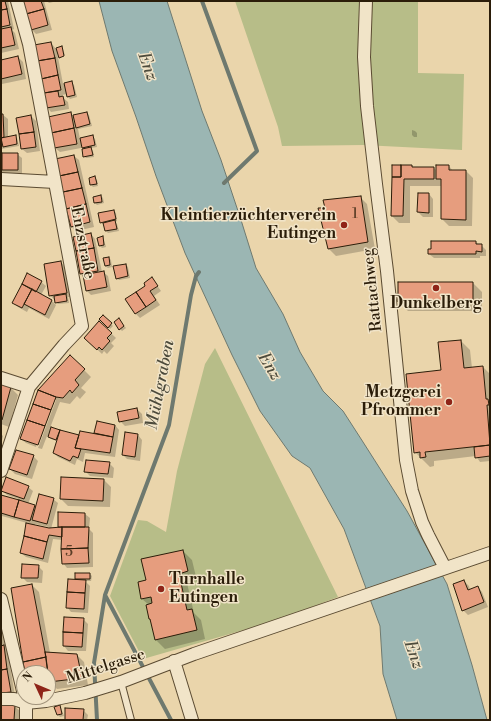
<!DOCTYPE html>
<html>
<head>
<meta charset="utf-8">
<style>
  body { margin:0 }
  #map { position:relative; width:491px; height:721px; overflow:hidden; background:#ead5ab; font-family:"Libre Bodoni",serif }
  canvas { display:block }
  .frame { position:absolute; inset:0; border:2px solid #2b1d09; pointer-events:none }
  .north { position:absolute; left:16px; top:665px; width:40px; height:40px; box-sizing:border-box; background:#f1e4c8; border:1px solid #a2947c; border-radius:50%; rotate:314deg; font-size:11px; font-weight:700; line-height:16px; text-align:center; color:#2b1d09 }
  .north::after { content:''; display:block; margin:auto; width:14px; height:18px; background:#8f2418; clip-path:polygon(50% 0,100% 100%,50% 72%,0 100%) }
</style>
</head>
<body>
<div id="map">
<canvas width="491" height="721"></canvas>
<div class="frame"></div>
<div class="north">N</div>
</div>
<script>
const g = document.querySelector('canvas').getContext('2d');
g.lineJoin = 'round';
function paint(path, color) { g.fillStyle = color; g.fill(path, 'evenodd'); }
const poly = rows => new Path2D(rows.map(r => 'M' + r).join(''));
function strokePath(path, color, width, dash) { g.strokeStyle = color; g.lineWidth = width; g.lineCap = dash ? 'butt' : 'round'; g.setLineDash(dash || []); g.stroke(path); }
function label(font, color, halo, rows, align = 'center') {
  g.font = font + ' "Libre Bodoni",serif'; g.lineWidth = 3; g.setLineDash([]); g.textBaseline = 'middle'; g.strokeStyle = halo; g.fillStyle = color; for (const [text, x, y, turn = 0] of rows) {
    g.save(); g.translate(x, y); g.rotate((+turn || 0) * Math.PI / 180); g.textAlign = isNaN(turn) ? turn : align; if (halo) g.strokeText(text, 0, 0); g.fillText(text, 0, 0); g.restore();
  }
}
paint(poly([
  [235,1,418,1,418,73,464,74,462,150,363,145,282,146,278,127],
  [215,348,338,597,275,621,143,659,110,596,138,520,147,521,166,532,177,471,205,364]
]), '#b7bd88');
const water = poly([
  [99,1,167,1,202,111,221,160,241,220,256,268,283,314,300,352,323,391,343,411,363,442,407,511,447,584,472,665,487,720,397,720,383,674,380,626,344,529,310,468,292,456,260,411,232,355,185,253,156,176,136,117,112,51,99,1]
]);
paint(water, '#9bb6b3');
strokePath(water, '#6e796f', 1);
paint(poly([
  [1,1,8,1,14,29,12,30,15,33,19,49,1,53],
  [23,1,44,1,52,30,36,34,32,30],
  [47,1,57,1,49,3],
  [51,43,56,49,61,47,63,49,65,55,60,56,58,51,57,52,63,84,72,83,74,85,77,97,70,99,68,97,67,94,62,95,62,97,68,102,69,109,51,112,47,107,35,46],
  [18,57,23,62,26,79,2,84,1,83,1,61],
  [71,113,73,116,87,113,89,115,92,126,78,129,80,139,93,137,95,139,97,147,91,148,93,151,94,157,86,158,84,156,85,150,81,145,81,148,60,152,55,148],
  [1,115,3,115,8,119,8,137,15,136,17,138,19,146,1,149],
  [31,116,36,121,40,151,27,153,22,149],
  [412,130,415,131,417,133,417,137,414,137,412,135],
  [1,154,17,154,22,158,22,174,1,175],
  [74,156,79,160,94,227,76,231,71,226],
  [393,166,412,166,414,168,434,168,437,171,437,166,449,166,453,171,466,171,473,178,472,226,449,226,442,219,442,186,410,186,410,223,399,223,392,216],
  [95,178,97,180,98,186,93,187,91,185,90,179],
  [429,194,433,199,433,217,423,217,418,212],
  [101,196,103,198,104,203,97,205,95,203],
  [360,197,367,204,375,249,336,256,329,249,326,209],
  [114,211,116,213,117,221,115,222,117,224,119,231,108,233,106,231,104,224,103,224,101,222],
  [91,234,95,239,102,272,103,272,108,276,111,291,91,295,87,291,84,276,81,274],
  [102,238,104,240,106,247,102,248,100,246],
  [476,242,479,245,481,245,486,250,486,256,480,256,480,258,434,258,429,254],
  [109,258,111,260,112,267,108,268,105,266,104,259],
  [61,262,65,267,71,297,68,297,69,303,58,304,50,295],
  [126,265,128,267,130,278,119,280,117,278],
  [152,278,161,291,154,296,160,305,140,318,136,314,126,300,147,286],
  [41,282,46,286,41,295,52,301,56,305,49,319,29,308,27,312,18,307,13,303],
  [473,283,482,292,482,311,408,311,399,302],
  [103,316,113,326,110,329,101,319],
  [99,322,116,338,111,343,114,346,107,354,104,351,102,354,85,338],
  [121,322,126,328,122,331,120,329],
  [461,341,470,350,472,368,483,367,490,374,490,461,480,462,476,456,434,461,434,466,430,467,415,452,442,371],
  [70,356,91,377,81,388,86,392,80,399,77,396,70,404,60,402,50,428,79,436,95,434,97,422,115,425,119,430,115,457,85,453,83,462,77,459,75,465,58,457,54,453,57,441,51,439,47,436,42,449,38,448,56,400,54,400,36,447,26,443,21,439],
  [1,386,11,388,18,395,9,427,1,424],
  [137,409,142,414,143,423,125,426,120,421],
  [1,434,3,436,1,445],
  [138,435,142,440,140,461,127,459,123,455],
  [33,456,38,461,32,479,15,474,10,469],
  [109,463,114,468,113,478,90,476,85,471],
  [104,480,111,487,110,507,68,506,61,499],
  [28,487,33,491,28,504,36,506,53,499,58,503,51,529,59,528,59,513,85,514,90,518,89,529,93,533,93,567,67,568,63,563,63,540,53,539,48,563,26,557,21,553,25,537,27,523,2,516,1,515,1,498,18,501,19,499,7,495,2,490],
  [35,524,49,527,49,529,35,526],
  [183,551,192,560,197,581,187,583,194,613,201,620,205,639,165,649,156,640,149,605,142,599,139,582,147,580],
  [38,566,43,571,42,583,27,582,22,577],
  [90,574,92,576,91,581,85,581,90,586,88,613,71,612,67,607,78,581,76,578],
  [464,581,469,586,470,590,478,587,482,592,488,607,468,615,463,610],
  [32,585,39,592,50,653,77,655,84,662,88,685,57,689,53,685,55,696,52,696,50,682,48,680,48,673,26,673],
  [83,619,88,624,86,651,68,651,64,646],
  [1,626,4,629,15,696,1,698],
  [48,680,50,697,48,697],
  [1,705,14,706,19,710,19,720,1,720],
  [59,706,61,708,64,716,60,717,58,715],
  [83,710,88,715,87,720,66,720]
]), '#0003');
strokePath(poly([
  [202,1,257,151,224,183],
  [97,720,94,663,105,595],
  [171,720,105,595,169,425,191,295,196,276,199,272]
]), '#6e796f', 4);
const building = poly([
  [1,1,5,1,7,9,1,10,1,1],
  [22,1,41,1,44,9,26,14,22,1],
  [7,9,10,25,1,27,1,10,7,9],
  [44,9,48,25,31,30,26,14,44,9],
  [11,27,15,45,1,48,1,29,11,27],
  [51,42,55,58,37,61,34,45,51,42],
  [62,46,64,56,59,58,56,48,62,46],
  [18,56,22,74,1,79,1,60,18,56],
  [55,58,58,75,41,79,37,61,55,58],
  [58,75,61,90,44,93,41,79,58,75],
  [72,81,75,95,67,97,64,83,72,81],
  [58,91,59,97,63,96,65,105,46,108,44,93,58,91],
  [71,112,74,128,51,133,48,117,71,112],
  [87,112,90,124,76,128,73,115,87,112],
  [1,114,3,114,4,137,1,138,1,114],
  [31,115,34,132,19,134,16,118,31,115],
  [74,128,77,144,54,148,51,133,74,128],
  [34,132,36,147,21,149,19,134,34,132],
  [16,135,17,144,3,147,1,138,16,135],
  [93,135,95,145,82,148,80,138,93,135],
  [91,147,93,155,83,157,82,149,91,147],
  [2,153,18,153,18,170,2,170,2,153],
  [74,155,78,172,59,176,55,159,74,155],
  [392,165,401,165,401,177,392,177,392,165],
  [401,165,412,165,412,167,434,167,434,179,404,179,403,216,391,216,392,177,401,177,401,165],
  [436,165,449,165,449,170,466,170,466,220,441,219,441,179,436,179,436,165],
  [78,172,82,188,63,192,59,176,78,172],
  [95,176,97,184,90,185,89,178,95,176],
  [82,188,86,204,66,209,63,192,82,188],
  [418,193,429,193,429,213,417,212,418,193],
  [101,195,102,202,94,203,93,197,101,195],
  [361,196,368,242,328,249,318,208,325,208,323,200,361,196],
  [86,204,90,222,71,227,66,209,86,204],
  [114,210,116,219,100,223,98,213,114,210],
  [115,220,117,229,105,231,103,223,115,220],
  [91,233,94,248,76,251,73,237,91,233],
  [103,236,104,245,99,246,97,238,103,236],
  [431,241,476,241,476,244,482,244,482,252,476,251,476,254,428,254,428,249,431,249,431,241],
  [94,248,98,271,80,274,76,251,94,248],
  [109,257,110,265,105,266,103,258,109,257],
  [61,261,67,293,49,296,44,264,61,261],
  [126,264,128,276,116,279,113,266,126,264],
  [104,271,107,287,86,291,83,275,104,271],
  [27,273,42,281,36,292,22,284,27,273],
  [152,277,158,286,150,291,156,300,146,307,136,292,145,286,144,283,152,277],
  [398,282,473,282,473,302,398,302,398,297,396,296,396,294,398,294,398,282],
  [22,284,32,289,22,308,12,303,22,284],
  [32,289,52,300,45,315,24,304,32,289],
  [136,292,146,307,135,314,125,299,136,292],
  [66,294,67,301,55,303,54,296,66,294],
  [103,315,112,323,108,328,99,319,103,315],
  [119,318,124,326,119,330,114,322,119,318],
  [99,321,112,333,107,338,110,341,102,350,99,347,97,350,84,338,99,321],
  [461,340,464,368,483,366,486,399,488,399,489,405,487,405,490,445,425,452,426,457,420,458,420,452,414,453,406,374,441,370,438,342,461,340],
  [70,355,85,369,75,380,79,385,72,393,70,390,63,398,56,397,38,390,70,355],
  [1,384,11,387,2,420,1,420,1,384],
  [38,390,56,397,51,410,33,404,38,390],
  [33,404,51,410,45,426,27,420,33,404],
  [137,408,139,418,119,422,117,412,137,408],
  [27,420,45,426,38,445,20,439,27,420],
  [97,421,115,425,113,437,94,433,97,421],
  [51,427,60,430,56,440,48,437,51,427],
  [60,430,79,435,75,448,81,449,78,458,73,456,70,461,53,453,60,430],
  [80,431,113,437,110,453,75,448,80,431],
  [125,432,138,434,135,457,122,455,125,432],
  [490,445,490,456,475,458,474,447,490,445],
  [16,450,34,455,27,475,9,469,16,450],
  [86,460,110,462,108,474,84,472,86,460],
  [6,477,29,486,24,499,1,491,6,477],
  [61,477,104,479,103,501,60,499,61,477],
  [39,494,54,498,47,524,32,520,39,494],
  [1,495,19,500,14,517,1,513,1,495],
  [19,500,35,505,30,521,14,517,19,500],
  [58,512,85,513,85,527,58,527,58,512],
  [26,523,49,528,62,527,62,537,49,535,47,542,24,536,26,523],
  [62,527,89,527,88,548,61,549,62,527],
  [24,536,47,542,43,559,20,553,24,536],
  [88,548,89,563,62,564,61,549,88,548],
  [183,550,188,571,179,574,187,610,192,609,197,630,155,640,150,619,149,619,146,605,152,603,151,597,141,599,138,582,146,580,141,559,183,550],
  [22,564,39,565,38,578,21,578,22,564],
  [75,573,90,573,90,579,75,579,75,573],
  [68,579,86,580,85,593,67,592,68,579],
  [464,580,468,590,478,586,484,602,462,611,453,584,464,580],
  [32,584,46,657,23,662,11,588,32,584],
  [67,592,85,593,84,609,66,608,67,592],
  [64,617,84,618,83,633,63,632,64,617],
  [63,632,83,633,82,647,63,646,63,632],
  [4,645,7,669,1,670,1,646,4,645],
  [45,652,77,654,82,678,49,682,45,652],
  [46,657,48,673,25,673,23,662,46,657],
  [7,669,11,692,1,693,1,670,7,669],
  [1,704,15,705,14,720,1,720,1,704],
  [60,705,62,714,57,715,54,707,60,705],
  [65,708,84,709,83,720,65,720,65,708]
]);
paint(building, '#e69d7e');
strokePath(building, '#2b1d09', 1);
const lane = poly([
  [121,682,131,720]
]);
const street = poly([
  [366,1,364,57,367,106,376,184,387,271,406,460,412,491,422,522,428,535,445,568],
  [1,179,55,182],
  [1,378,29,387],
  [1,471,29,387,64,345,82,326,29,44,17,1],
  [1,599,24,695],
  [174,661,192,720],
  [24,697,26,703,26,720],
  [1,699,14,699,26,703,46,701,85,693,121,682,194,654,490,553]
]);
strokePath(lane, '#5b4b32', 8);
strokePath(street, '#5b4b32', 14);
strokePath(lane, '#f1e4c8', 6);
strokePath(street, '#f1e4c8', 12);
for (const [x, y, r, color] of [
  [344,225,4,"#8f2418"],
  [436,288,4,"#8f2418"],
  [449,402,4,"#8f2418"],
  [161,589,4,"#8f2418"]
]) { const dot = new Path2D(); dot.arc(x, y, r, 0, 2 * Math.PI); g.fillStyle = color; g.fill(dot); strokePath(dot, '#f1e4c8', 1.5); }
label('14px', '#5a3d26', null, [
  ["1",355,215],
  ["5",69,553]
]);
label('bold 16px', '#2b1d09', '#f1e4c8', [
  ["Kleintierzüchterverein",336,216],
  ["Eutingen",336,234],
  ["Dunkelberg",436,304,"center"],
  ["Metzgerei",441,393],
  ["Pfrommer",441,411],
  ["Turnhalle",169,580,"left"],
  ["Eutingen",169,598,"left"]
], 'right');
label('16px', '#2b1d09', '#f1e4c8', [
  ["Enzstraße",82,243,79],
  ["Rattachweg",373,290,-96],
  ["Mittelgasse",106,667,-18]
]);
label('italic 17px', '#4d4b3c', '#f1e4c8', [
  ["Enz",147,67,70],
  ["Enz",269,367,59],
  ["Mühlgraben",161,385,-79],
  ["Enz",413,655,71]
]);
</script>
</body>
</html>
